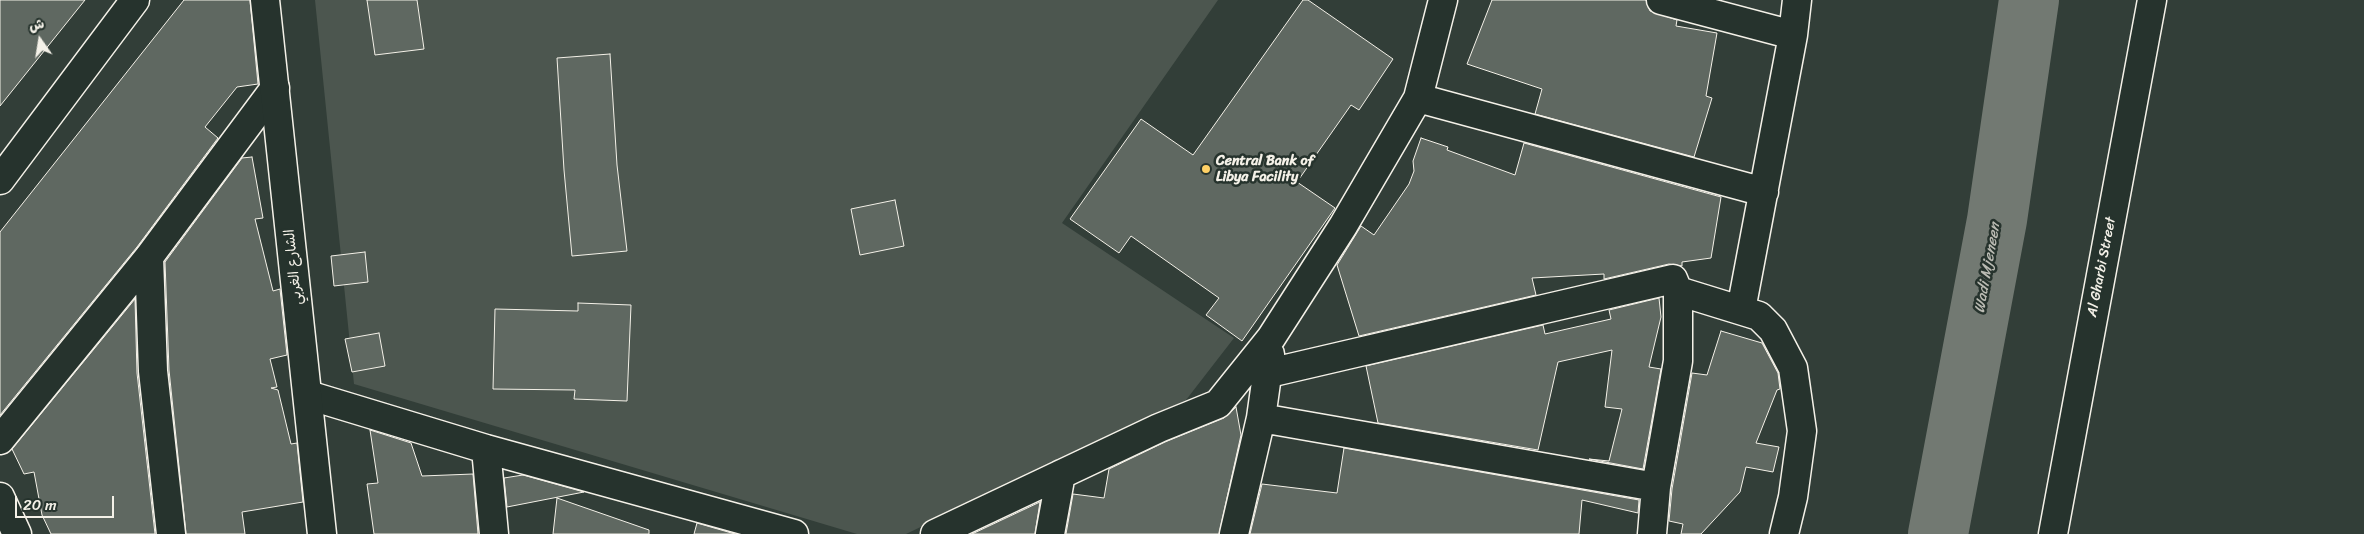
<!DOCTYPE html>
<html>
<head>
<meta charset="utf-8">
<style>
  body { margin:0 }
  #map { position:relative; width:2364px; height:534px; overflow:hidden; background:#323e38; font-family:Sriracha,"Playpen Sans Arabic",sans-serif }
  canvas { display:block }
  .north { position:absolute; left:15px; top:15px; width:50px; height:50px; -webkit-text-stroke:4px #26332d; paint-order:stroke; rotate:347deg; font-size:14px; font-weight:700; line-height:20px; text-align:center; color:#f4f1e8 }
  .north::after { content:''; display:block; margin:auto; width:18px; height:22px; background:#f4f1e8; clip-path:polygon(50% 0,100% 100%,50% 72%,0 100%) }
  .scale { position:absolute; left:15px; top:496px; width:99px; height:22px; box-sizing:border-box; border:2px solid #f4f1e8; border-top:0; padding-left:6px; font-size:15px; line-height:18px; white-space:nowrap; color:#f4f1e8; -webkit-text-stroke:4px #26332d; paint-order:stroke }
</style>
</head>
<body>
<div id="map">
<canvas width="2364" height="534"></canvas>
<div class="north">ش</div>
<div class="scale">20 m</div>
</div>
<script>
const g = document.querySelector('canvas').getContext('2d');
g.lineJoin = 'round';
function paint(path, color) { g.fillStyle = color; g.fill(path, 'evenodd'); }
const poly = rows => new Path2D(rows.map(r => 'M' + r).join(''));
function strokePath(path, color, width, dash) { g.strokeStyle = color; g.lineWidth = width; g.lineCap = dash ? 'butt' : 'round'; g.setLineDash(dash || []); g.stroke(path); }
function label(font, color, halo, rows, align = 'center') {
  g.font = font + ' Sriracha,"Playpen Sans Arabic",sans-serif'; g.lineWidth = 5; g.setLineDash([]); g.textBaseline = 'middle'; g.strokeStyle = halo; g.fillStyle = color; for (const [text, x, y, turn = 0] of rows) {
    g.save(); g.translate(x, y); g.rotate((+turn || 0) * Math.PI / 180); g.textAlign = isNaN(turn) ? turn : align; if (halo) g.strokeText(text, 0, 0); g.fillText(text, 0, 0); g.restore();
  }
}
paint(poly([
  [315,0,1218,0,1062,223,1234,338,1186,400,906,534,857,534,354,384]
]), '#4c564f');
strokePath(poly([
  [1938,534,1997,220,2029,0]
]), '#727972', 60);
const building = poly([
  [0,0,85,0,0,106,0,0],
  [184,0,250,0,258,84,237,87,205,127,218,138,137,247,0,415,0,232,184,0],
  [367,0,417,0,424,49,375,55,367,0],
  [1303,0,1308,0,1393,59,1359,110,1351,105,1297,182,1335,208,1242,341,1206,315,1219,298,1131,236,1119,253,1070,219,1141,119,1193,155,1303,0],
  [1492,0,1646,0,1650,11,1677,20,1676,26,1717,33,1706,96,1712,98,1694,157,1535,114,1542,89,1467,64,1492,0],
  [610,54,617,165,627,251,572,256,564,170,557,58,610,54],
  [1421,138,1448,147,1447,150,1515,175,1524,143,1721,197,1711,258,1682,262,1682,266,1669,264,1604,279,1604,274,1532,278,1536,295,1359,336,1337,265,1361,226,1374,235,1409,184,1414,171,1413,161,1421,138],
  [252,157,263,218,255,219,273,291,280,289,287,355,270,359,277,387,271,388,278,390,291,444,297,443,303,502,242,512,245,534,186,534,169,370,165,262,242,158,252,157],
  [895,200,904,246,860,255,851,209,895,200],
  [365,252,368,282,334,286,331,256,365,252],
  [1659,298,1661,317,1649,367,1661,369,1643,469,1589,459,1609,461,1622,409,1605,407,1612,350,1558,362,1538,450,1378,423,1366,366,1543,325,1545,334,1611,319,1609,310,1659,298],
  [135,299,137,373,155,534,51,534,42,515,34,472,24,474,12,449,135,299],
  [578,303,631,305,627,401,574,399,575,390,493,389,495,309,578,311,578,303],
  [1721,331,1762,343,1778,373,1780,389,1777,390,1756,443,1779,447,1773,472,1746,467,1740,492,1701,534,1681,534,1683,524,1669,521,1672,489,1692,373,1707,375,1721,331],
  [379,333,385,366,352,372,345,339,379,333],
  [1236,407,1241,435,1219,534,1066,534,1073,494,1104,498,1109,469,1165,442,1224,418,1236,407],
  [370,430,411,443,422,476,473,474,478,534,374,534,367,484,378,483,370,430],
  [1344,448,1639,500,1638,513,1582,500,1579,534,1250,534,1262,484,1337,493,1344,448],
  [523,475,584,492,507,507,504,478,523,475],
  [557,498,649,530,649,534,553,534,557,498],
  [1040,502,1035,534,972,534,1040,502],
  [697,523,735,534,694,534,697,523]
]);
paint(building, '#5f6861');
strokePath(building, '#f4f1e8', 1);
const street = poly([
  [1661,0,1793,35,1797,0],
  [1418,98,1764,192],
  [0,180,135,0],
  [149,257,153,371,171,534],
  [1741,310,1793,35],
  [1269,373,1673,279,1678,291,1759,316,1773,330,1793,368,1802,431,1793,497,1784,534],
  [308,395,486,449,794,534],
  [1261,418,1656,487],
  [0,440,149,257,275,88],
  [486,449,494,534],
  [0,497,17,534],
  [935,534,1159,428,1218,404,1271,338,1343,226,1418,98,1443,0],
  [1050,534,1061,474],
  [1234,534,1261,418,1270,354],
  [1652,534,1656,487,1678,361,1678,291]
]);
const secondary = poly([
  [265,0,322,534]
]);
const highway = poly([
  [2053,534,2152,0]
]);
strokePath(street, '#f4f1e8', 31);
strokePath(secondary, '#f4f1e8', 31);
strokePath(highway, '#f4f1e8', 31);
strokePath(street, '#26332d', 28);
strokePath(secondary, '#26332d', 28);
strokePath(highway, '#26332d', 28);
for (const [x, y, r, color] of [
  [1206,169,5,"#ffd166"]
]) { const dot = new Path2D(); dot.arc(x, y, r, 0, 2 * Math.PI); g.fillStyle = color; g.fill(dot); strokePath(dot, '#26332d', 2); }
label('bold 14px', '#f4f1e8', '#26332d', [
  ["Central Bank of",1216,161],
  ["Libya Facility",1216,177]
], 'left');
label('14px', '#f4f1e8', '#26332d', [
  ["الشارع الغربي",294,267,-96],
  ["Al Gharbi Street",2102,267,-79]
]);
label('italic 15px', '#babbb3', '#26332d', [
  ["Wadi Mjeneen",1988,268,-80]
]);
</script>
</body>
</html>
